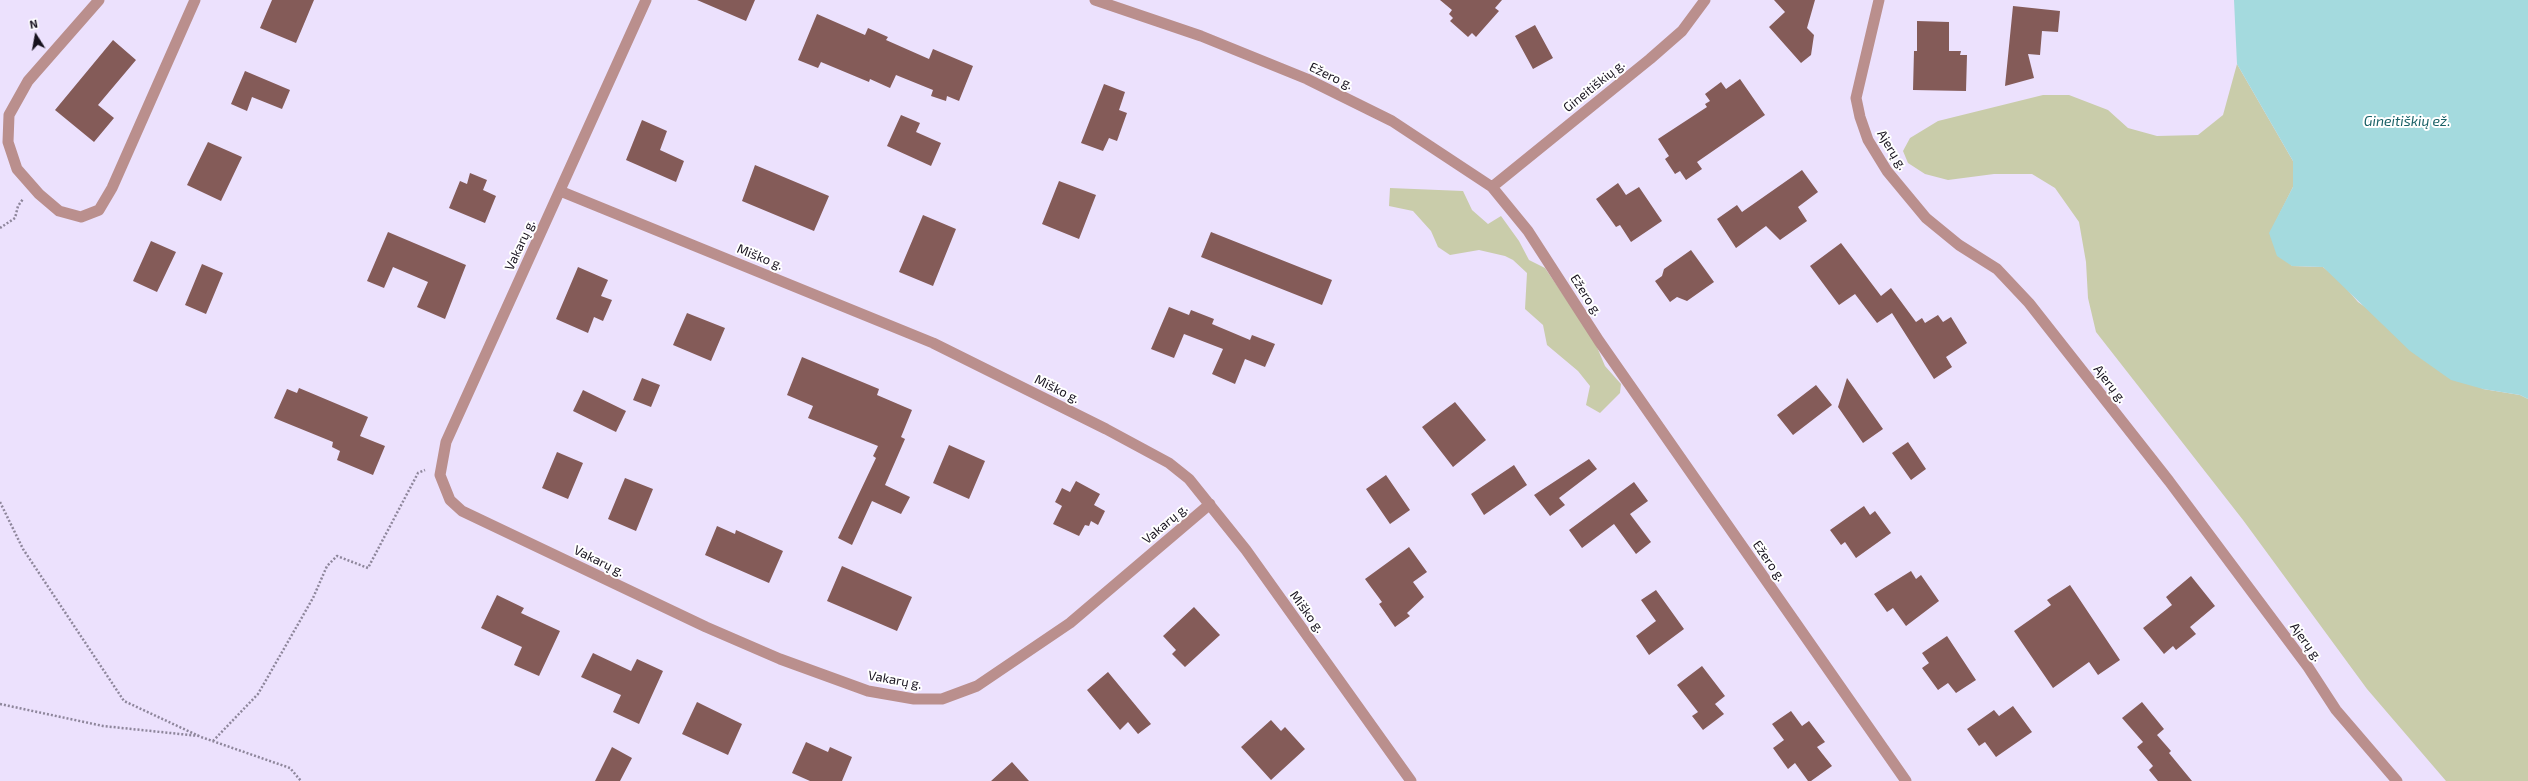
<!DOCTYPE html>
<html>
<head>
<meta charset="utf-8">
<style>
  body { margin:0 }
  #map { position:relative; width:2528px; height:781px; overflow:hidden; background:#ece1fd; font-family:"Exo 2",sans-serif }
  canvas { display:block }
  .north { position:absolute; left:16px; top:16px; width:40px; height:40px; -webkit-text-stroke:3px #fff; paint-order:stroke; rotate:349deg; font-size:11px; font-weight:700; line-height:16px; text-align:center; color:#17121e }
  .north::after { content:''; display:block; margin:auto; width:14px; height:18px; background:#17121e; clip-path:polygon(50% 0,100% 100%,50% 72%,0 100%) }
</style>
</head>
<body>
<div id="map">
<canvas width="2528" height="781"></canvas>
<div class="north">N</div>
</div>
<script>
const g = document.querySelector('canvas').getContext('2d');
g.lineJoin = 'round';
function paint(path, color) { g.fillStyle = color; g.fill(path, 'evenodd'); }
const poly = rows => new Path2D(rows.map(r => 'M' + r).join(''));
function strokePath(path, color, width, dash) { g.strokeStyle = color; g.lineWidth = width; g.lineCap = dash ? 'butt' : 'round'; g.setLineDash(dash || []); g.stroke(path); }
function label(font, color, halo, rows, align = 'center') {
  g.font = font + ' "Exo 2",sans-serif'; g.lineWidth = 4; g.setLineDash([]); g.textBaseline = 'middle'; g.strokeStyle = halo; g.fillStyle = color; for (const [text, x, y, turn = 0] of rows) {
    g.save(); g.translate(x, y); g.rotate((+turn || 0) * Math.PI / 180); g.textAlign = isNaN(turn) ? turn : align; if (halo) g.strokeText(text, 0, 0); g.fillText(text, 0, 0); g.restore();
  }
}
paint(poly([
  [2237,64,2293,161,2293,187,2270,233,2292,266,2323,267,2339,280,2358,302,2483,389,2520,395,2528,399,2528,781,2446,781,2367,689,2243,520,2096,332,2088,298,2086,262,2079,222,2055,188,2032,174,1994,174,1948,180,1925,174,1908,163,1903,151,1910,138,1938,121,2043,95,2069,95,2108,110,2128,128,2157,136,2198,135,2223,115],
  [1390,188,1463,191,1472,210,1488,224,1501,216,1519,241,1529,260,1545,268,1594,340,1605,366,1621,384,1620,393,1600,413,1586,405,1590,386,1578,371,1547,345,1543,325,1525,309,1527,273,1513,260,1505,256,1479,250,1450,255,1438,247,1431,231,1413,211,1389,206]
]), '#c9ccaa');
paint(poly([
  [2234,0,2528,0,2528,399,2520,395,2483,389,2451,380,2410,351,2323,267,2292,266,2277,256,2269,233,2293,187,2293,161,2237,64]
]), '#a4dade');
paint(poly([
  [272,0,314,0,296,43,260,28],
  [697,0,755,0,746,21],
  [1440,0,1502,0,1495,8,1499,11,1476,37,1472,33,1468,37,1450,21,1453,18,1449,14,1452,10],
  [1774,0,1815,0,1807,28,1814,35,1811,55,1801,63,1769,27,1785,12],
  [2013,6,2060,11,2058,32,2042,31,2040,55,2028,54,2034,78,2005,86],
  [817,14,865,35,868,28,888,37,886,40,929,59,933,49,973,66,959,101,947,96,946,101,931,96,933,90,896,75,890,88,870,79,869,82,821,62,818,68,798,60],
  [1917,21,1949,22,1949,51,1961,51,1960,55,1967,55,1966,91,1913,90,1914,51,1917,51],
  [1535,25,1553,58,1533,69,1515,36],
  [113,40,136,60,98,105,114,118,94,142,55,110],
  [245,71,290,90,282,109,252,97,247,111,231,104],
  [1740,79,1765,115,1697,162,1702,169,1686,180,1680,171,1675,174,1665,159,1669,156,1658,139,1707,107,1705,104,1710,101,1705,94,1721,82,1726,89],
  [1104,84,1125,92,1119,110,1127,113,1117,141,1109,138,1103,151,1081,143],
  [901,115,920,123,916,132,941,143,931,166,887,146],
  [642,120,667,131,660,150,684,161,676,182,626,160],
  [208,142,242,157,221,201,187,185],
  [755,165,829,196,814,231,742,201],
  [1802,170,1818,192,1798,207,1807,221,1780,240,1766,226,1736,248,1717,219,1737,205,1742,212],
  [470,173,487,180,483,190,496,196,485,223,449,208,460,181,467,184],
  [1059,181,1096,195,1079,239,1042,224],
  [1618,183,1626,195,1639,187,1662,221,1631,242,1620,225,1616,227,1596,199],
  [923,215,956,229,933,286,899,272],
  [388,232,466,265,445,319,417,307,428,282,393,267,384,288,367,281],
  [1211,232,1332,280,1322,305,1201,257],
  [151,241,176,252,157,292,133,281],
  [1841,243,1881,296,1891,288,1916,322,1922,318,1925,323,1938,315,1943,322,1951,317,1967,343,1946,357,1952,367,1934,379,1892,313,1877,323,1855,294,1839,305,1810,266],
  [1691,250,1714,282,1687,301,1677,297,1670,302,1655,281,1662,276,1664,269],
  [202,264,223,273,206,314,185,305],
  [578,267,608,280,601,296,612,300,603,321,594,317,588,333,556,319],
  [1169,307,1189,315,1191,310,1214,319,1212,324,1250,340,1252,335,1275,344,1265,367,1245,359,1235,384,1212,374,1223,349,1184,334,1174,358,1151,349],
  [687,313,725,328,711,361,673,345],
  [802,357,879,389,877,395,912,410,901,437,905,439,885,485,910,497,901,514,872,501,852,545,838,538,876,458,873,456,878,446,808,418,813,406,787,395],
  [642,378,660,385,651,407,633,400],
  [1847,378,1883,429,1863,443,1838,407],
  [1816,385,1832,405,1793,435,1777,415],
  [299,388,368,417,360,436,385,446,373,475,337,460,340,451,332,447,333,442,274,418,287,389,297,393],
  [583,390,626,411,616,432,573,411],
  [1455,402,1486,440,1453,467,1422,427],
  [1908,442,1926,469,1911,480,1892,453],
  [949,445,985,461,969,499,933,483],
  [557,452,583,463,568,499,542,488],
  [1589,459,1597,469,1559,498,1565,505,1550,516,1534,495],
  [1514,465,1527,485,1484,515,1471,494],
  [1386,475,1410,510,1390,524,1366,489],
  [625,478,653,489,636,531,608,519],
  [1076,481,1100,494,1094,505,1105,511,1098,525,1091,521,1089,526,1085,525,1079,536,1053,524,1062,506,1055,502,1062,488,1070,492],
  [1634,482,1648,501,1630,514,1651,542,1636,554,1614,524,1582,548,1569,530],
  [1864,506,1870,515,1875,511,1891,533,1856,558,1845,542,1841,545,1830,530],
  [717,526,735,534,736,530,783,551,769,583,705,555],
  [1409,547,1427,572,1413,582,1424,597,1407,613,1410,616,1395,627,1379,604,1382,602,1365,579],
  [842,566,912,597,897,631,827,601],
  [1911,571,1916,579,1921,575,1939,601,1906,626,1893,608,1887,612,1874,594],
  [2191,576,2215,606,2190,627,2196,634,2176,650,2173,646,2164,654,2143,628,2172,605,2166,597],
  [2070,585,2120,660,2098,675,2089,662,2053,688,2014,631,2051,605,2047,600],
  [1656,590,1684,629,1649,655,1636,636,1656,621,1641,600],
  [497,595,524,608,521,613,560,631,539,676,514,665,522,647,481,628],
  [1194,607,1220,635,1185,667,1172,654,1176,650,1163,636],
  [1947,636,1976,680,1956,693,1948,683,1938,690,1922,668,1929,663,1922,653],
  [593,653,631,671,637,659,663,671,639,724,613,712,621,695,581,677],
  [1702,666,1725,696,1715,704,1724,714,1703,730,1692,716,1698,712,1677,685],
  [1108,672,1151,724,1138,734,1128,722,1120,730,1087,690],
  [697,702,742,724,728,755,682,734],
  [2142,702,2164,729,2157,735,2171,751,2169,753,2192,781,2158,781,2149,770,2153,766,2137,747,2143,742,2122,718],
  [2013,706,2032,732,1996,757,1985,742,1979,746,1967,729,1994,710,1999,716],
  [1791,711,1802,726,1809,721,1825,742,1817,747,1832,766,1811,781,1808,781,1795,763,1788,769,1773,748,1784,740,1772,724],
  [1271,720,1281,731,1285,727,1305,749,1271,780,1241,747],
  [806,742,828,752,830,747,852,757,842,781,810,781,792,773],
  [612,747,632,758,620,781,595,781],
  [1012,762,1029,781,991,781]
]), '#845b58');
strokePath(poly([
  [0,228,15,218,18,206,23,199],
  [0,502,23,549,124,701,201,737,290,768,301,781],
  [0,704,103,726,199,736],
  [213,741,258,694,313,598,327,566,337,556,368,568,418,473,425,470]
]), '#8e869b', 2.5, [2, 2]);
strokePath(poly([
  [99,0,28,81,9,115,8,142,17,169,39,194,59,211,81,217,99,210,112,188,195,0],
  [646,0,446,442,440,475,450,500,462,511,706,627,780,659,868,691,914,699,942,699,977,686,1070,623,1210,504],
  [1095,0,1201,36,1307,79,1392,121,1492,187,1528,231,1599,341,1906,781],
  [1879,0,1856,98,1860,117,1868,140,1887,171,1926,218,1959,245,1997,269,2029,303,2169,481,2308,667,2336,710,2397,781],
  [1492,187,1650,59,1682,31,1705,0],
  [560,191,933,343,1106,429,1169,463,1189,479,1246,550,1411,781]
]), '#ba8f8d', 11);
label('13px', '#17121e', '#fff', [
  ["Ežero g.",1331,76,25],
  ["Gineitiškių g.",1594,86,-39],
  ["Ajerų g.",1892,150,58],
  ["Vakarų g.",520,245,-65],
  ["Miško g.",760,257,22],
  ["Ežero g.",1586,295,57],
  ["Ajerų g.",2110,384,52],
  ["Miško g.",1057,389,26],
  ["Vakarų g.",1165,524,-40],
  ["Vakarų g.",599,561,26],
  ["Ežero g.",1769,561,55],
  ["Miško g.",1307,612,54],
  ["Ajerų g.",2306,642,54],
  ["Vakarų g.",895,680,10]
]);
label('italic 14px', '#196166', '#fff', [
  ["Gineitiškių ež.",2407,121]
]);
</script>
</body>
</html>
